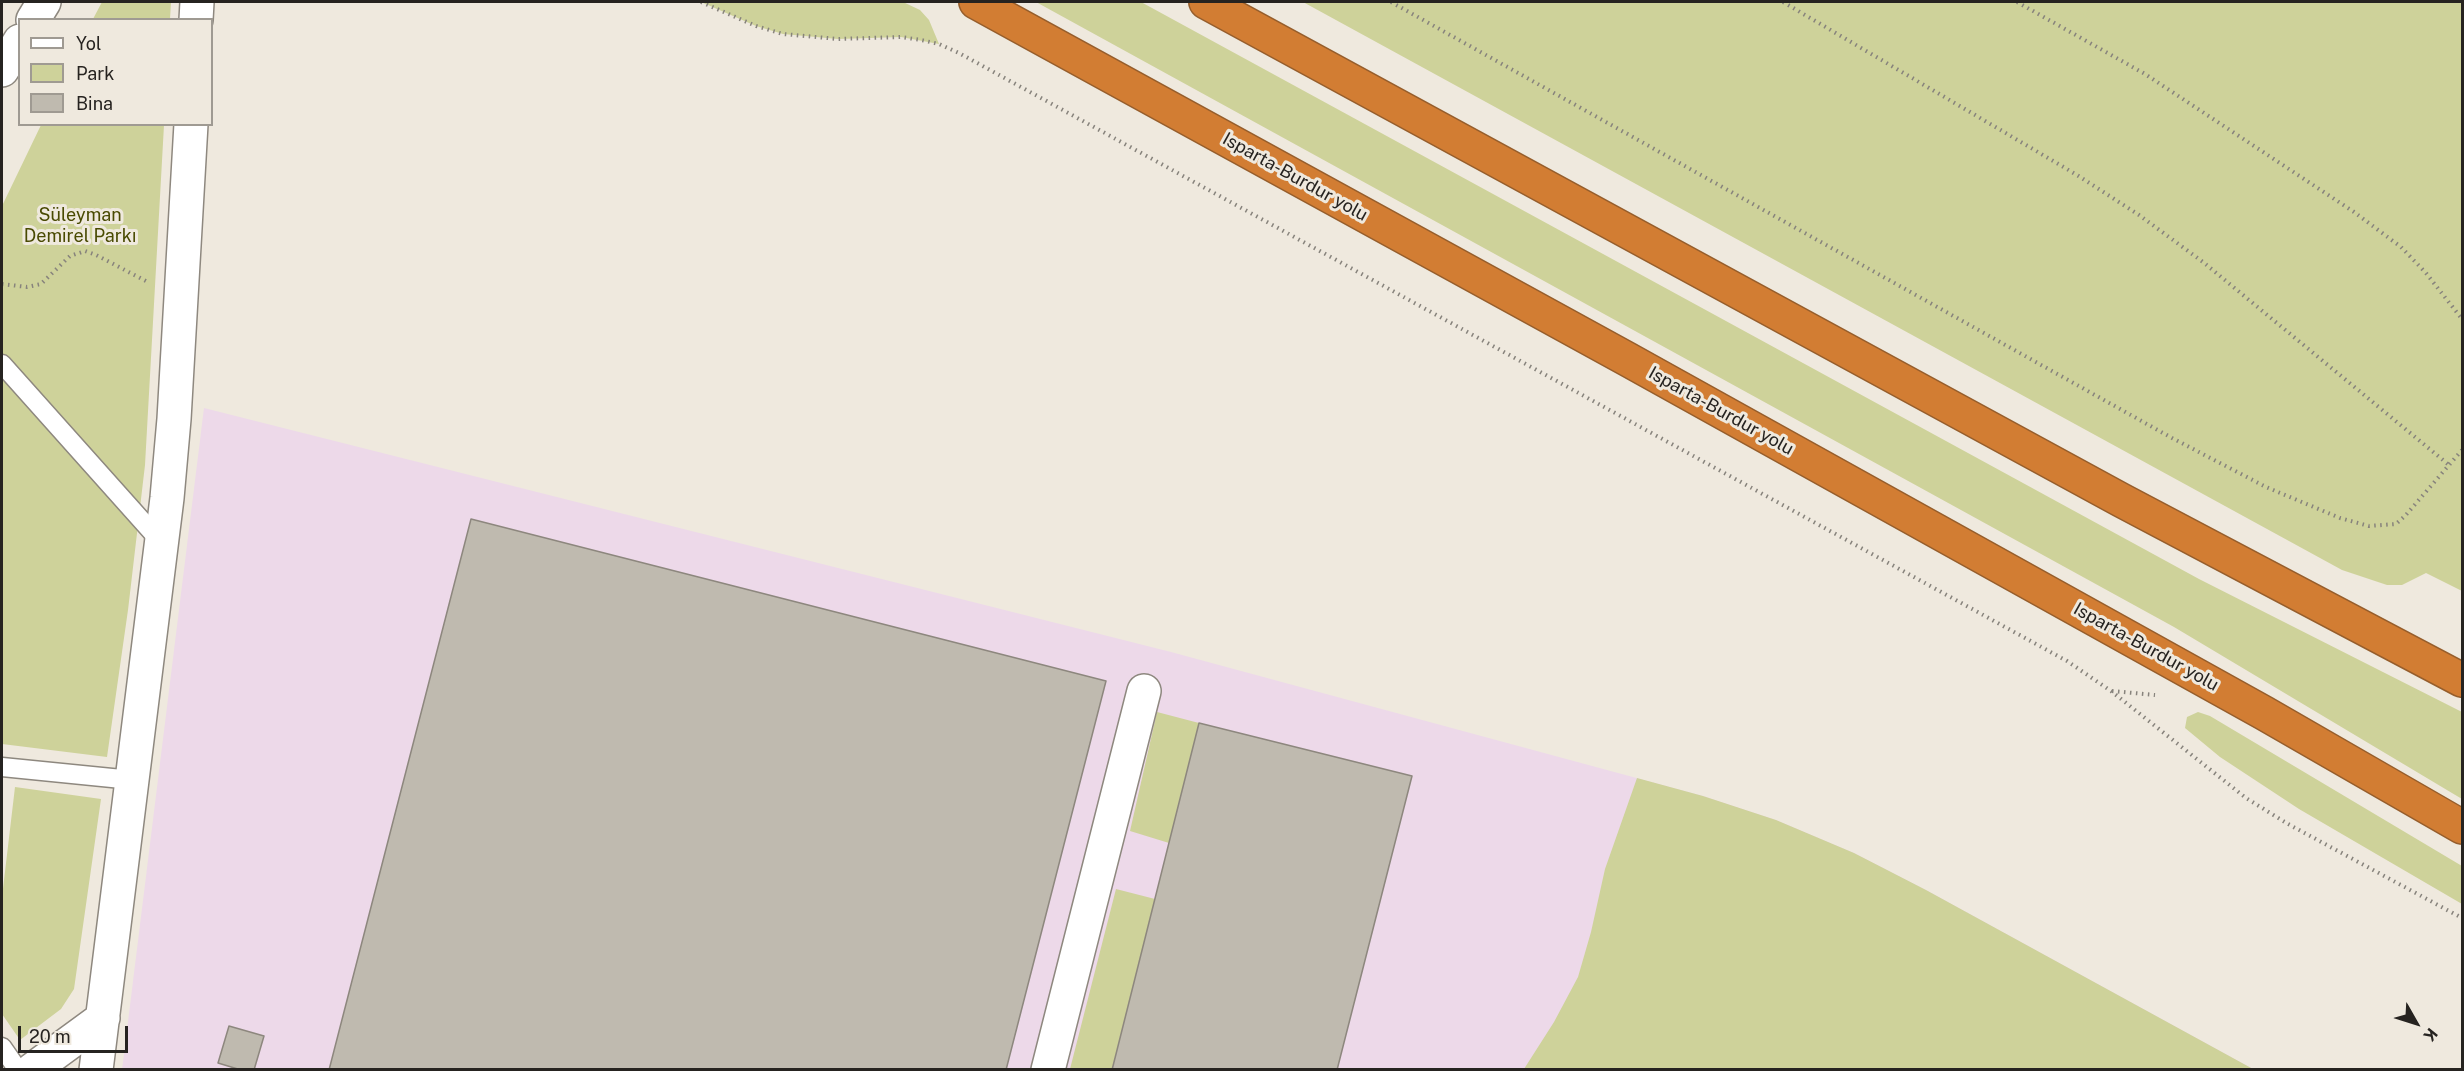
<!DOCTYPE html>
<html>
<head>
<meta charset="utf-8">
<style>
  body { margin:0 }
  #map { position:relative; width:2464px; height:1071px; overflow:hidden; background:#efe9de; font-family:"Public Sans",sans-serif }
  canvas { display:block }
  .frame { position:absolute; inset:0; border:3px solid #262320; pointer-events:none }
  .legend { position:absolute; left:18px; top:18px; width:195px; height:108px; box-sizing:border-box; background:#efe9de; border:2px solid #9f9a92; margin:0; padding:8px 10px; list-style:none; font-size:18px; color:#262320 }
  .legend li { display:flex; align-items:center; gap:12px; height:30px }
  .legend b { width:30px; border:2px solid #9f9a92 }
  .north { position:absolute; left:2386px; top:993px; width:60px; height:60px; -webkit-text-stroke:4px #efe9de; paint-order:stroke; rotate:129deg; font-size:16px; font-weight:700; line-height:24px; text-align:center; color:#262320 }
  .north::after { content:''; display:block; margin:auto; width:21px; height:27px; background:#262320; clip-path:polygon(50% 0,100% 100%,50% 72%,0 100%) }
  .scale { position:absolute; left:18px; top:1026px; width:110px; height:27px; box-sizing:border-box; border:3px solid #262320; border-top:0; padding-left:8px; font-size:18px; line-height:21px; white-space:nowrap; color:#262320; -webkit-text-stroke:4px #efe9de; paint-order:stroke }
</style>
</head>
<body>
<div id="map">
<canvas width="2464" height="1071"></canvas>
<div class="frame"></div>
<ul class="legend">
<li><b style="height:8px;background:#fff"></b>Yol</li>
<li><b style="height:16px;background:#ced29a"></b>Park</li>
<li><b style="height:16px;background:#bfbaaf"></b>Bina</li>
</ul>
<div class="north">K</div>
<div class="scale">20 m</div>
</div>
<script>
const g = document.querySelector('canvas').getContext('2d');
g.lineJoin = 'round';
function paint(path, color) { g.fillStyle = color; g.fill(path, 'evenodd'); }
const poly = rows => new Path2D(rows.map(r => 'M' + r).join(''));
function strokePath(path, color, width, dash) { g.strokeStyle = color; g.lineWidth = width; g.lineCap = dash ? 'butt' : 'round'; g.setLineDash(dash || []); g.stroke(path); }
function label(font, color, halo, rows, align = 'center') {
  g.font = font + ' "Public Sans",sans-serif'; g.lineWidth = 6; g.setLineDash([]); g.textBaseline = 'middle'; g.strokeStyle = halo; g.fillStyle = color; for (const [text, x, y, turn = 0] of rows) {
    g.save(); g.translate(x, y); g.rotate((+turn || 0) * Math.PI / 180); g.textAlign = isNaN(turn) ? turn : align; if (halo) g.strokeText(text, 0, 0); g.fillText(text, 0, 0); g.restore();
  }
}
paint(poly([
  [204,408,1171,652,1703,796,1776,820,1854,853,1926,890,2253,1069,122,1070]
]), '#edd9e9');
paint(poly([
  [102,2,171,2,170,19,93,19],
  [701,2,903,2,920,10,929,20,939,44,901,37,838,39,783,34,756,26],
  [1036,2,1141,2,2199,579,2462,712,2462,799,2174,627],
  [1303,2,2462,2,2462,591,2426,573,2402,585,2387,585,2342,570],
  [41,125,164,125,145,465,128,610,107,757,2,744,2,206],
  [1157,712,1199,723,1169,843,1130,831],
  [2198,712,2210,716,2462,866,2462,904,2299,809,2220,757,2185,728,2187,717],
  [1637,778,1703,796,1776,820,1854,853,1926,890,2253,1069,1524,1069,1554,1022,1578,977,1591,932,1605,869],
  [15,787,101,799,74,989,61,1009,20,1040,2,1014,2,897],
  [1116,889,1155,899,1112,1069,1070,1069]
]), '#ced29a');
const building = poly([
  [471,519,1106,681,1006,1070,329,1070,471,519],
  [1199,723,1412,776,1337,1070,1112,1070,1199,723],
  [229,1026,264,1036,254,1070,241,1070,218,1063,229,1026]
]);
paint(building, '#bfbaaf');
strokePath(building, '#8d877e', 1.5);
const lane = poly([
  [2,364,161,542],
  [2,767,132,780],
  [2,1047,18,1070]
]);
const street = poly([
  [33,20,44,2],
  [196,20,197,2],
  [2,70,20,41],
  [32,1070,103,1018],
  [96,1070,167,498,174,419,191,124],
  [1048,1070,1144,691]
]);
const highway = poly([
  [976,2,1627,359,2264,713,2462,827],
  [1206,2,2121,500,2462,680]
]);
strokePath(lane, '#8e887f', 21);
strokePath(street, '#8e887f', 36);
strokePath(highway, '#965e2c', 36);
strokePath(poly([
  [701,2,756,26,783,34,838,39,901,37,921,40,939,44,959,53,2067,661,2111,691,2246,798,2288,824,2462,918],
  [1391,2,2172,438,2266,487,2340,518,2369,526,2396,524,2405,516,2462,450],
  [1783,2,2077,175,2139,215,2203,262,2449,465],
  [2017,2,2145,74,2354,212,2401,247,2426,273,2462,319],
  [2,284,27,287,41,284,70,256,85,251,96,255,146,281],
  [2112,691,2155,695]
]), '#87837c', 4, [1.5, 4.5]);
strokePath(lane, '#fff', 18);
strokePath(street, '#fff', 33);
strokePath(highway, '#d27d33', 33);
label('18px', '#262320', '#efe9de', [
  ["Isparta-Burdur yolu",1295,177,29],
  ["Isparta-Burdur yolu",1721,411,29],
  ["Isparta-Burdur yolu",2146,647,29]
]);
label('18px', '#494a02', '#efe9de', [
  ["Süleyman",80,215],
  ["Demirel Parkı",80,236]
]);
</script>
</body>
</html>
